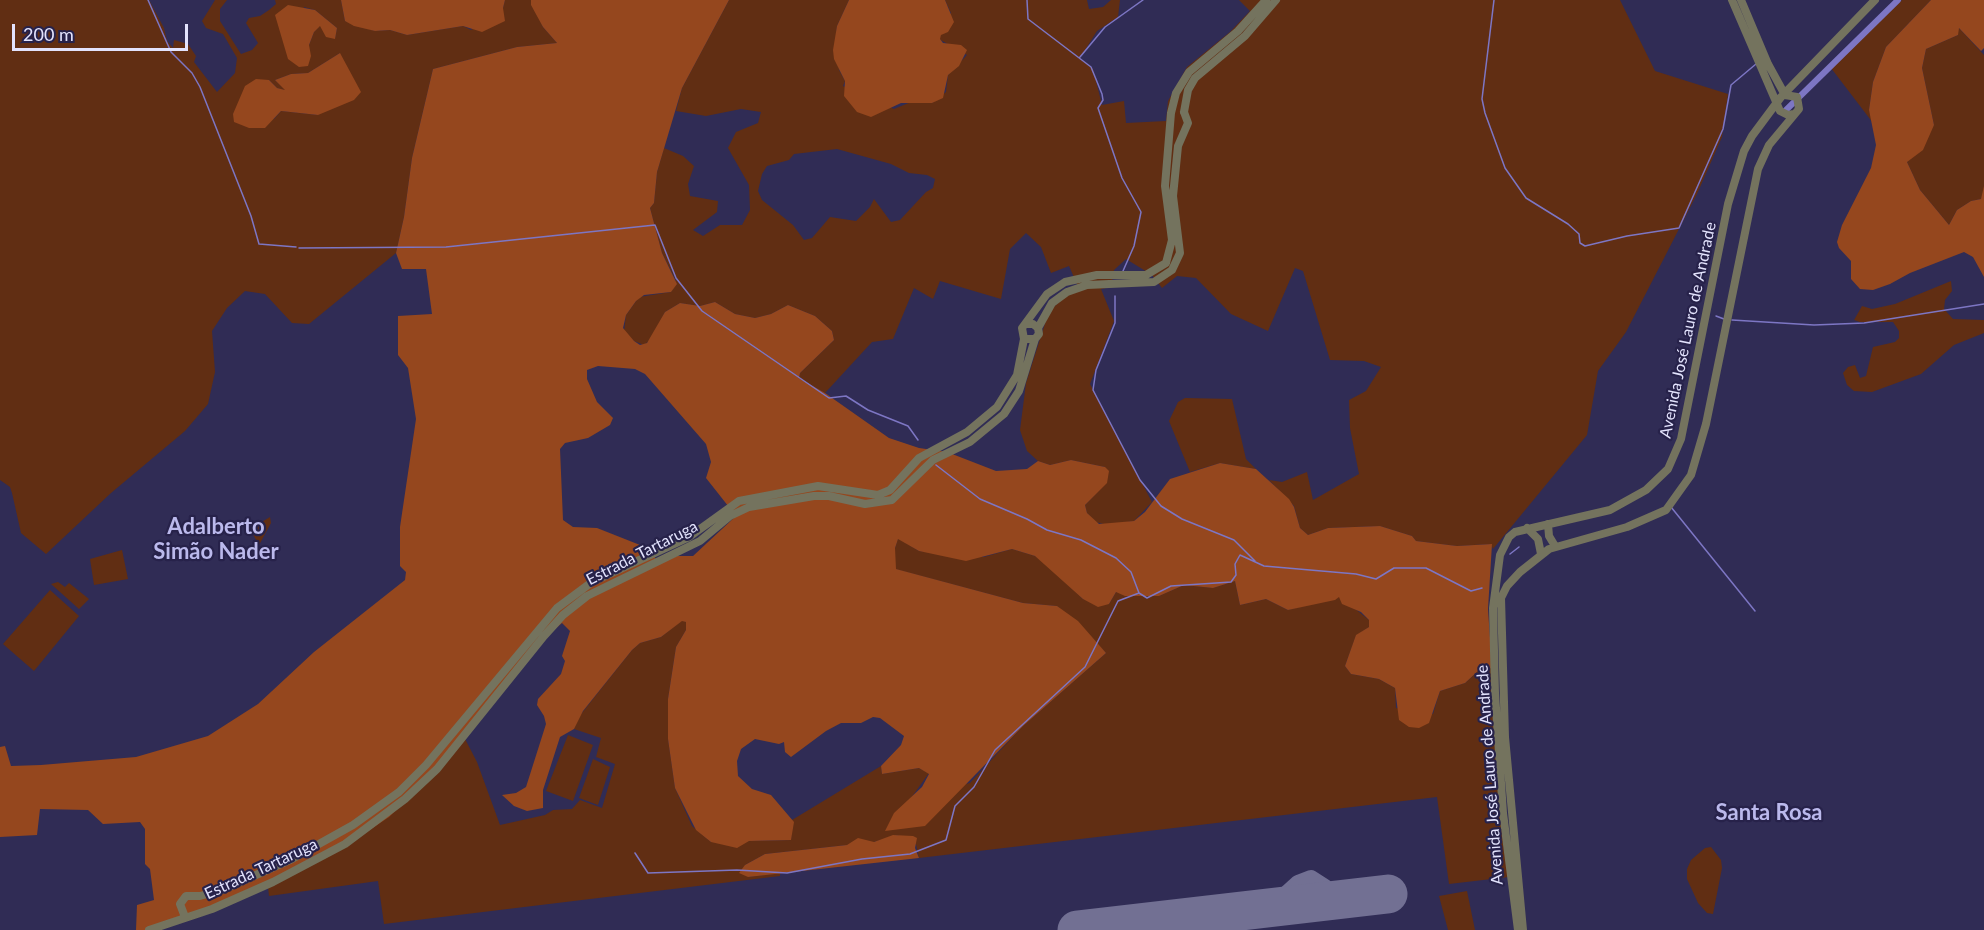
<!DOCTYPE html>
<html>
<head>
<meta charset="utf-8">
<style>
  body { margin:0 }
  #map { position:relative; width:1984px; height:930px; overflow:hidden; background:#302c55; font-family:Lato,sans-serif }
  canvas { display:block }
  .scale { position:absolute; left:12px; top:24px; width:176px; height:27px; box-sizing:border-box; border:3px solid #e3e3fd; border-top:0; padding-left:8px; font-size:18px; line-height:21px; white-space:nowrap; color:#e3e3fd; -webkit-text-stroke:4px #27224a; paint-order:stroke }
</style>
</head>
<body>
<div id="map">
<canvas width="1984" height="930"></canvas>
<div class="scale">200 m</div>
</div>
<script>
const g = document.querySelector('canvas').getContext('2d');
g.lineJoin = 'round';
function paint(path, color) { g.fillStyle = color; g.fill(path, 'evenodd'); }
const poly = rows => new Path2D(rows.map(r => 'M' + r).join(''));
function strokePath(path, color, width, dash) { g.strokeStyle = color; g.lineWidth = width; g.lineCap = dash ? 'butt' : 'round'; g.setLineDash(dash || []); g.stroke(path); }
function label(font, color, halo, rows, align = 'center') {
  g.font = font + ' Lato,sans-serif'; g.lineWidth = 4.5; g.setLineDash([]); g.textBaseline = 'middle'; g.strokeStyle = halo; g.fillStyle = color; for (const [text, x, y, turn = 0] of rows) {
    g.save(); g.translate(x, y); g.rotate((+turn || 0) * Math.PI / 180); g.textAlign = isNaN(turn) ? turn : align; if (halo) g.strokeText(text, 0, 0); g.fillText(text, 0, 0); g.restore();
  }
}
paint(poly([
  [0,0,149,0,164,28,167,41,173,48,174,40,188,44,196,56,194,62,217,92,235,73,237,58,223,34,206,28,202,21,215,0,227,0,220,9,220,21,241,54,252,50,258,43,246,23,249,18,260,16,269,10,276,4,275,0,341,0,345,21,375,31,390,30,407,35,463,26,471,30,503,8,505,0,531,0,543,27,557,43,517,47,433,69,412,158,404,217,396,253,309,324,292,323,265,294,245,291,227,308,212,331,215,372,208,404,185,431,111,493,46,554,21,533,12,493,10,487,0,480],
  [304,7,315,10,337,28,335,38,320,25,314,32,309,45],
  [340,53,318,115,281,111,274,119,233,114,269,80,277,88,287,91,275,80,291,74,308,73],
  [729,0,849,0,837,26,836,36,839,70,845,81,843,86,894,109,911,102,932,103,946,92,948,75,967,55,939,39,951,13,945,0,1087,0,1089,9,1103,7,1111,0,1120,0,1118,17,1097,31,1080,58,1093,69,1102,105,1124,101,1126,123,1166,121,1168,101,1187,67,1230,32,1250,11,1239,0,1620,0,1655,71,1728,94,1722,137,1697,194,1626,332,1598,371,1587,435,1493,549,1491,544,1457,546,1416,541,1412,536,1380,526,1328,528,1308,535,1300,528,1294,506,1269,480,1282,482,1307,472,1313,500,1359,474,1350,428,1349,400,1366,391,1381,367,1364,361,1330,360,1303,271,1295,268,1268,331,1231,314,1196,278,1177,276,1162,288,1152,275,1126,259,1114,270,1111,287,1101,289,1114,321,1090,384,1152,502,1134,521,1108,525,1095,522,1087,513,1085,505,1106,483,1105,467,1071,460,1050,465,1038,461,1027,451,1020,430,1026,383,1049,311,1067,295,1080,291,1069,266,1051,273,1041,247,1026,233,1010,249,1001,299,940,281,933,299,914,288,893,339,872,342,825,393,799,378,800,373,834,340,832,331,815,316,788,305,771,314,755,318,735,314,715,302,700,306,680,303,665,312,651,339,644,345,634,341,624,332,626,315,639,297,671,292,676,280,662,253,650,208,654,203,657,172,664,148,683,156,694,166,688,184,690,196,718,201,717,212,693,230,703,236,720,225,742,225,750,210,749,185,728,148,736,132,758,123,761,112,741,109,706,116,676,111,682,88],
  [837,149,891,164,909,173,927,175,935,179,933,188,926,192,900,220,891,222,874,199,870,207,856,221,830,217,812,238,804,240,793,225,762,200,758,191,762,174,767,166,789,160,794,154],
  [1902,0,1931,0,1886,47,1873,82,1869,110,1873,123,1831,68],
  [1958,27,1984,55,1984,195,1981,199,1971,201,1957,210,1949,225,1920,190,1907,162,1934,125,1922,68,1926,49,1958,35],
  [1951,281,1952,291,1945,300,1944,309,1953,319,1984,320,1984,333,1954,345,1921,374,1872,392,1854,391,1847,385,1843,373,1848,367,1855,365,1860,378,1866,376,1873,347,1895,342,1899,338,1899,331,1893,322,1860,322,1854,320,1862,306,1872,309,1895,304],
  [1185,398,1232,399,1246,459,1256,469,1220,463,1190,472,1169,421,1178,402],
  [270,517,271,523,259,545,250,529],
  [898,538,919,551,984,557,1012,549,1035,556,1047,564,1083,599,1109,604,1116,592,1159,596,1184,585,1213,588,1235,581,1240,605,1266,599,1288,610,1339,596,1369,620,1369,627,1356,636,1345,666,1351,674,1379,679,1395,688,1396,708,1433,714,1440,691,1465,683,1478,671,1492,668,1509,877,1449,884,1437,797,919,858,916,844,897,835,874,842,765,854,745,865,748,877,780,873,780,876,384,924,378,881,269,896,268,887,463,735,477,762,500,825,545,815,553,810,572,809,580,800,602,808,615,764,596,757,601,738,574,729,578,718,632,650,640,643,661,637,682,620,686,622,686,630,676,647,668,699,668,739,675,788,692,826,711,842,791,840,792,820,881,766,882,774,919,768,929,773,911,798,970,783,1023,726,1106,653,1057,606,1023,603,895,569,895,548],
  [122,550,128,579,94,585,90,559],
  [58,582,65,587,69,583,89,599,79,609,51,584],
  [50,590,79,616,34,671,3,644],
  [568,735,593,745,573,801,546,791],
  [593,759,610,767,598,805,579,798],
  [1711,847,1721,860,1722,868,1713,914,1707,913,1698,903,1687,879,1687,869,1691,860,1705,848],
  [1467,891,1475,930,1448,930,1439,896]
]), '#612e13');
paint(poly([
  [341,0,505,0,503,8,505,21,482,32,463,26,407,35,390,30,375,31,354,26,345,21],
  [531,0,729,0,682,88,657,172,654,203,650,208,662,253,677,284,671,292,644,295,636,301,626,315,623,328,634,341,640,345,647,343,665,312,680,303,700,306,715,302,735,314,755,318,771,314,788,305,815,316,832,331,834,340,800,373,799,378,825,393,889,438,919,448,947,452,996,471,1027,469,1038,461,1050,465,1071,460,1105,467,1109,471,1107,483,1085,505,1087,513,1099,524,1134,521,1145,512,1170,479,1220,463,1256,469,1289,499,1294,507,1300,528,1308,535,1328,528,1380,526,1412,536,1416,541,1457,546,1492,544,1488,609,1492,668,1478,671,1465,683,1440,691,1429,723,1419,728,1409,727,1399,720,1395,688,1379,679,1351,674,1345,666,1356,635,1369,627,1369,620,1361,612,1342,604,1339,597,1335,600,1288,610,1266,599,1240,605,1235,581,1213,588,1184,585,1159,596,1125,596,1116,592,1109,604,1098,607,1083,599,1035,556,1012,549,966,561,919,551,898,539,895,548,896,569,1023,603,1057,606,1078,621,1106,653,1023,726,925,826,885,831,894,813,922,787,929,774,919,768,882,774,881,766,901,745,904,736,880,718,873,717,861,723,841,723,826,731,791,757,785,752,784,742,779,744,755,739,741,749,737,761,738,776,752,789,771,795,794,822,791,840,749,841,737,848,711,842,696,830,675,788,668,739,668,699,676,647,686,630,686,622,682,621,661,637,640,643,632,650,583,711,574,729,560,737,543,790,543,808,527,811,514,806,502,795,516,793,526,787,546,724,544,716,537,705,538,699,561,674,565,661,562,656,570,631,562,623,539,643,422,784,389,817,338,851,159,930,136,930,137,905,154,900,150,869,145,864,145,829,140,822,103,824,88,810,40,809,37,835,0,837,0,747,5,746,11,766,41,765,136,757,208,736,258,704,314,652,405,580,406,572,400,566,400,527,416,419,408,368,398,355,398,316,432,314,426,269,402,269,396,253,404,217,412,158,433,69,517,47,557,43,543,27,531,5],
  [598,366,635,369,645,374,706,444,711,462,706,478,736,516,693,556,677,556,659,563,650,551,640,545,597,528,573,527,563,520,560,449,565,443,588,438,610,425,613,418,597,402,587,379,587,370],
  [849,0,945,0,954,22,948,32,941,35,940,39,943,43,961,45,967,50,959,66,948,75,943,98,932,103,901,103,871,117,857,112,844,96,845,81,834,59,833,50,837,26],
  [1931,0,1984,0,1984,48,1981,51,1959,28,1958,35,1926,49,1922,68,1934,125,1923,150,1907,162,1920,190,1949,225,1957,210,1971,201,1981,199,1984,186,1984,277,1973,257,1964,252,1910,273,1890,284,1873,290,1860,289,1851,279,1851,261,1839,248,1837,242,1842,225,1871,168,1876,145,1869,110,1873,82,1886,47],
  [288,5,315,10,337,28,335,39,326,37,320,26,314,32,309,45,311,56,308,66,299,67,288,59,275,15],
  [340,53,361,92,354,100,318,115,281,111,265,128,249,128,234,122,233,114,245,86,256,79,269,80,277,88,285,90,275,80,291,74,308,73],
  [893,835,913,836,917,838,915,848,919,858,748,877,739,873,745,865,765,854,847,845,858,838,874,842]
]), '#95471e');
strokePath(poly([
  [148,0,171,52,192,73,200,87,251,216,259,244,296,247],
  [1027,0,1028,19,1091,67,1102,94,1103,100,1098,108,1122,178,1141,212,1134,246,1123,271],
  [1494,0,1482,99,1485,113,1505,168,1526,198,1568,224,1579,234,1580,243,1585,246,1627,236,1679,228,1723,129,1731,85,1756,64],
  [1080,57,1105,27,1143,0],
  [299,248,446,247,655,225,676,278,702,311,829,398,846,396,868,410,908,426,918,440],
  [1115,296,1115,323,1096,370,1093,390,1140,480,1161,506,1182,519,1234,540,1255,561],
  [1716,316,1724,319],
  [1732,320,1814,325,1864,323,1984,304],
  [936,465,980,499,1027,519,1047,530,1081,540,1116,558,1131,572,1139,593,1147,598,1171,586,1231,582,1236,575,1235,564,1240,555,1264,566,1356,574,1376,579,1394,568,1426,568,1471,591,1482,588],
  [1671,507,1755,611],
  [1510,554,1519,547],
  [635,853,648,873,737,870,787,873,862,859,910,854,946,840,955,806,974,787,995,750,1085,667,1118,601,1139,593]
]), '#7d76c4', 1.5);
strokePath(poly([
  [1786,110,1898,0]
]), '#7d76c4', 6);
strokePath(poly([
  [1252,910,1276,903,1298,883,1311,878,1325,887,1331,901]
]), '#727093', 16);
strokePath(poly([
  [1077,930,1388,894]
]), '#727093', 39);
strokePath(poly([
  [1732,0,1780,111,1788,115,1794,114],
  [1741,0,1768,64,1785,95],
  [1184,112,1188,90,1195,78,1245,36,1276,0],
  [1026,324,1033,324,1038,328,1039,334,1035,339,1024,339,1022,328,1047,294,1065,282,1097,275,1146,275,1166,263,1172,240,1165,186,1171,113,1176,93,1189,72,1238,31,1266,0],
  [1038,328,1052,303,1067,292,1087,285,1154,282,1172,270,1180,253,1173,196,1178,146,1188,123,1184,112],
  [1548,524,1549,536,1555,546],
  [1527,528,1538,539,1541,554],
  [185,917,180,904,186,896,200,896,222,890,292,859,353,825,399,792,426,765,557,608,592,582,689,537,739,501,818,486,878,495,890,490,919,458,967,432,997,407,1017,375,1024,339],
  [149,930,212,909,273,882,345,844,405,799,437,769,544,636,563,615,587,596,700,541,730,516,749,507,814,496,829,496,865,504,892,500,933,460,970,442,1004,414,1019,391,1035,339],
  [1518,930,1503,813,1495,693,1493,608,1500,555,1509,537,1515,532,1610,510,1646,490,1668,469,1681,439,1728,204,1744,151,1752,136,1781,97,1875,0],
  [1523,930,1505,737,1501,598,1507,586,1520,572,1549,549,1627,527,1666,510,1691,475,1706,424,1758,169,1769,145,1799,109,1797,97,1785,95]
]), '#74735e', 8);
label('16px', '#e3e3fd', '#27224a', [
  ["Avenida José Lauro de Andrade",1688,330,-78],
  ["Estrada Tartaruga",642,553,-27],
  ["Avenida José Lauro de Andrade",1490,775,-94],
  ["Estrada Tartaruga",261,869,-25]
]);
label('bold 22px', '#bbb9ec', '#27224a', [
  ["Adalberto",216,527],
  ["Simão Nader",216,552],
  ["Santa Rosa",1769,813]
]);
</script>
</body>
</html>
